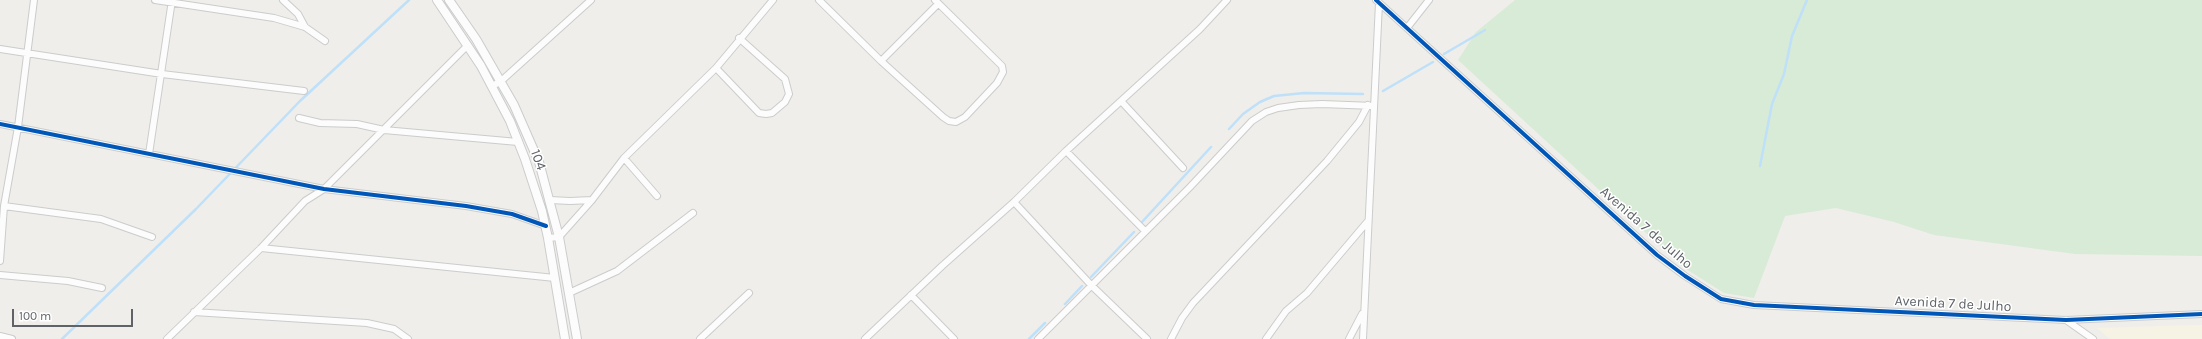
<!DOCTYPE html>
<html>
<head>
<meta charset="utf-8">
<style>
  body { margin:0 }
  #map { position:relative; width:2202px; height:339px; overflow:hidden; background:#efeeea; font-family:Karla,sans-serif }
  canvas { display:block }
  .scale { position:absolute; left:12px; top:309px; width:121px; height:18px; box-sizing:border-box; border:2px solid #5f6368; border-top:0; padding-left:5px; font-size:12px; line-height:14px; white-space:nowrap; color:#5f6368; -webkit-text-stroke:3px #fff; paint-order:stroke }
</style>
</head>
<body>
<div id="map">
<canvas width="2202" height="339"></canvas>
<div class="scale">100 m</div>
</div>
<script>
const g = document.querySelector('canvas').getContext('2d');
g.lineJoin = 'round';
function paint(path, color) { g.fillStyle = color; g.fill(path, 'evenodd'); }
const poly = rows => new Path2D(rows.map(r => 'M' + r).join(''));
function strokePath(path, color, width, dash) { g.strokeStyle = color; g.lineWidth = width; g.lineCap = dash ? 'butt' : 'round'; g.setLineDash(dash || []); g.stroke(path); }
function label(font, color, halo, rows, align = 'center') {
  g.font = font + ' Karla,sans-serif'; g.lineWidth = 3; g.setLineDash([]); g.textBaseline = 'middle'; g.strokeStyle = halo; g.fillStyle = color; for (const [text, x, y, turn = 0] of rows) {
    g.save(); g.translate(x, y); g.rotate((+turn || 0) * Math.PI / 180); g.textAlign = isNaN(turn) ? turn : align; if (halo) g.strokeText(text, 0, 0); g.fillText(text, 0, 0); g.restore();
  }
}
paint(poly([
  [2202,325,2202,339,2110,339,2097,328]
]), '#f7f3e4');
paint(poly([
  [1515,0,2202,0,2202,256,2075,254,1934,235,1894,222,1836,208,1785,216,1754,298,1724,293,1683,267,1458,60,1476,32]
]), '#d8ebd6');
strokePath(poly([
  [1444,54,1485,30],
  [1383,91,1433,62],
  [1229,129,1243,114,1260,102,1274,96,1304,93,1363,94],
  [1760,166,1772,104,1784,74,1792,36,1807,0],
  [1142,222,1211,147],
  [1091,277,1134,232],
  [1065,304,1082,286],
  [62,339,196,209,300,101,409,0],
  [1029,339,1045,323]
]), '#bfe0f9', 2.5);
const minor = poly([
  [155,0,274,18,305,27,325,41],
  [283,0,298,14,305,27],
  [819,0,881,61,943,117,949,121,956,122,965,117,997,83,1003,72,1002,66,935,0],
  [1376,0,1657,255,1685,276,1721,299,1754,305,2066,320,2202,314],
  [1407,28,1429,0],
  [0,49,162,74,304,91],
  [881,61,938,4],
  [716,68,759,113,766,114,772,113,785,102,789,94,785,79,739,38],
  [492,86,500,82,591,0],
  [1121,101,1183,168],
  [299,118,320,123,357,124,384,130,518,142],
  [0,124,324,189,466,206,512,214,546,226],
  [1066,151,1145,231],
  [149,154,172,0],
  [624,158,657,196],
  [550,200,570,201,592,200],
  [1014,202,1092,286,1147,339],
  [4,206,101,219,152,237],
  [548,238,559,237,592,200,624,158,716,68,773,0],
  [261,248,555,278],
  [0,261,4,206,18,127,34,0],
  [0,275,68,281,102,288],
  [569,293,617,271,693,213],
  [911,295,954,339],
  [194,312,367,323,394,329,408,339],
  [2066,320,2093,339],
  [0,336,12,339],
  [167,339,261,248,305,201,324,189,468,45],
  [700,339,749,293],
  [865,339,942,266,1014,202,1066,151,1200,29,1227,0],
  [1038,339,1190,187,1252,121,1266,112,1278,108,1299,105,1322,104,1374,106],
  [1171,339,1182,318,1193,303,1327,161,1359,122,1368,105],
  [1266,339,1286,311,1307,293,1368,221],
  [1349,339,1362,314],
  [1363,339,1379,3]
]);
const tertiary = poly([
  [437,0,481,66,510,121,525,159,542,211,548,238,565,339],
  [449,0,476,39,514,105,539,162,559,237,577,339]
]);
strokePath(minor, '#cbcccc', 8);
strokePath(tertiary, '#cbcccc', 10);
strokePath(minor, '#fdfcfc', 6);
strokePath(tertiary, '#fdfcfc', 8);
strokePath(poly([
  [1376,0,1657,255,1685,276,1721,299,1754,305,2066,320,2202,314],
  [0,124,324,189,466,206,512,214,546,226]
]), '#0057b8', 4);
label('14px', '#5f6368', '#fff', [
  ["104",538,160,70],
  ["Avenida 7 de Julho",1646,228,41],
  ["Avenida 7 de Julho",1953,304,3]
]);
</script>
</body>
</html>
